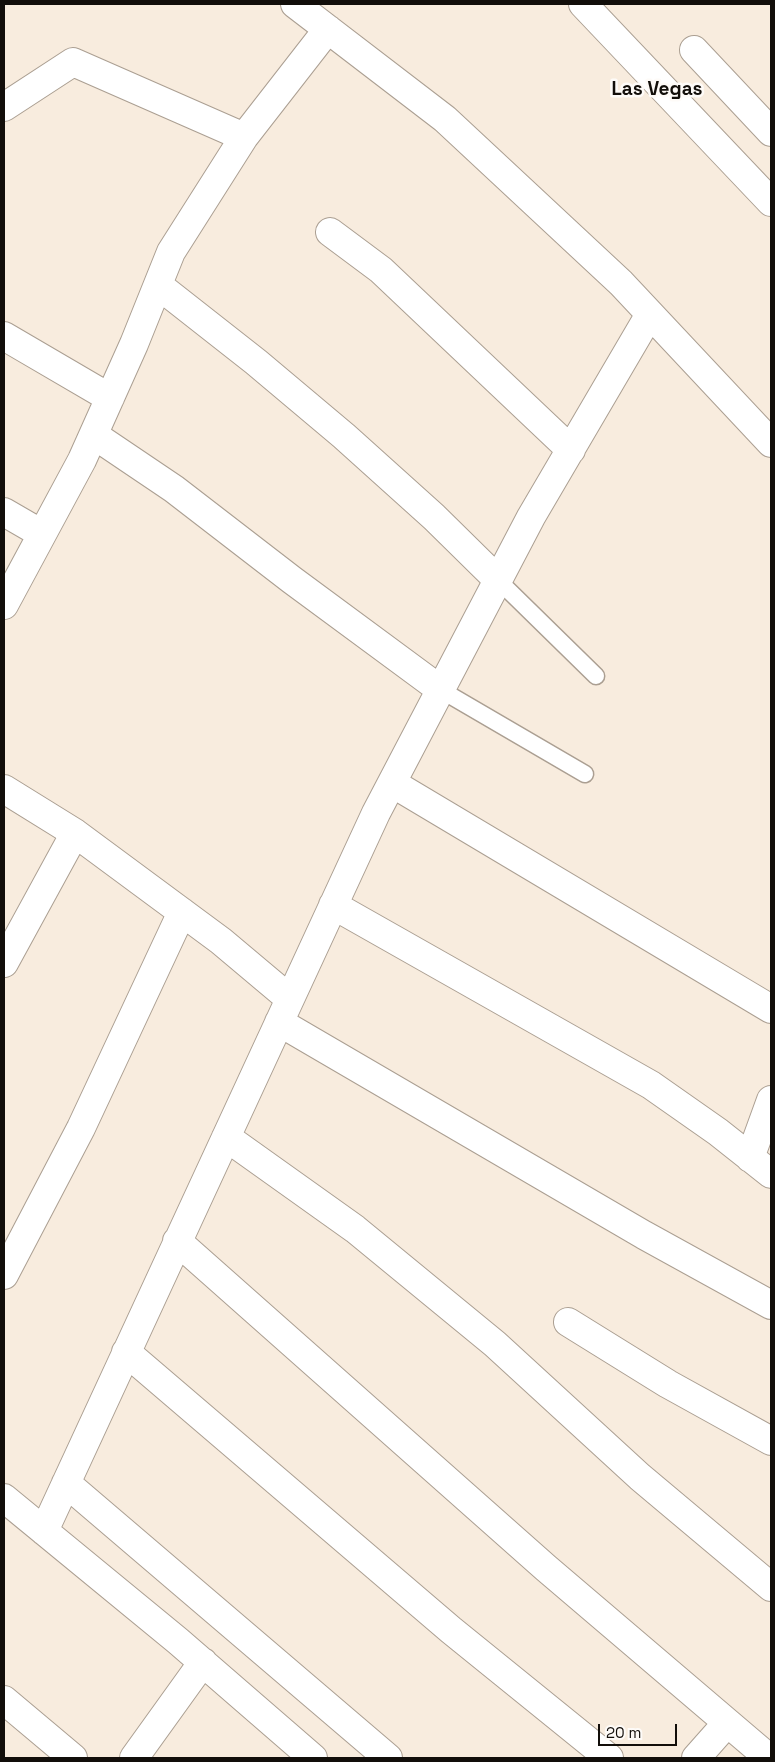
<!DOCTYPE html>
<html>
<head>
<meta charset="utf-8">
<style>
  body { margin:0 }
  #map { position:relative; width:775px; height:1762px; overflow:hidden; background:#f8ecde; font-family:"Space Grotesk",sans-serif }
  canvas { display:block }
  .frame { position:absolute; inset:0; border:5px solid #120e0a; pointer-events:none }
  .scale { position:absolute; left:598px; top:1724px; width:79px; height:22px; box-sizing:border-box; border:2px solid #120e0a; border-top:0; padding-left:6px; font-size:15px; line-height:18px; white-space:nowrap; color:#120e0a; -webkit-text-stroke:4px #fefbf8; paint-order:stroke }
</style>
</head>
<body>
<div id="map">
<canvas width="775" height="1762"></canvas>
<div class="frame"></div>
<div class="scale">20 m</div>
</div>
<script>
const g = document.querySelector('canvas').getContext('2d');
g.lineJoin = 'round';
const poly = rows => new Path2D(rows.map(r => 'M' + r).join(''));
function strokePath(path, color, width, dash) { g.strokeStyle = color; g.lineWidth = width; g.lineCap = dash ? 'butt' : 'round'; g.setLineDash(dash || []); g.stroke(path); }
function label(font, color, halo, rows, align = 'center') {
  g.font = font + ' "Space Grotesk",sans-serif'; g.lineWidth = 5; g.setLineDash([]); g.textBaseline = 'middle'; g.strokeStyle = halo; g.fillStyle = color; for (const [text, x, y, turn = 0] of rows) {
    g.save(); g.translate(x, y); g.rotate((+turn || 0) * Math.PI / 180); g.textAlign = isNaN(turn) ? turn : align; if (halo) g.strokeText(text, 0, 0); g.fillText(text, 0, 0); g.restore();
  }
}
const lane = poly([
  [498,580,596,676],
  [441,690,585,774]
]);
const street = poly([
  [295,4,445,119,621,283,771,443],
  [583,4,771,202],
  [694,50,771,132],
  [4,107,73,62,244,137],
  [330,232,381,270,571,450],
  [158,285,256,362,344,436,434,517,498,580],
  [4,336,110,398],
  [94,435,174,489,292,580,441,690],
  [4,512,42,534],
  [4,605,82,460,134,344,171,252,244,137,328,29],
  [392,783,771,1009],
  [4,789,75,833,221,941,290,999],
  [333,905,651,1085,718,1132,771,1174],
  [4,963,75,833],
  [279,1022,644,1235,771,1305],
  [226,1137,355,1229,495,1344,640,1477,771,1587],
  [750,1158,771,1100],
  [177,1241,546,1568,769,1758],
  [4,1275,81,1128,182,912],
  [568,1322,668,1384,771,1441],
  [126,1352,451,1630,609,1758],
  [66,1483,388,1758],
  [4,1498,178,1641,313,1758],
  [44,1531,376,813,531,517,650,314],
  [4,1700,73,1758],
  [134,1758,203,1662],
  [696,1758,727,1723]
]);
strokePath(lane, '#ab9f92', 19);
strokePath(street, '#ab9f92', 30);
strokePath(lane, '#fff', 16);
strokePath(street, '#fff', 28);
label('bold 19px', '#120e0a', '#fefbf8', [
  ["Las Vegas",657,90]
]);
</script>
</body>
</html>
